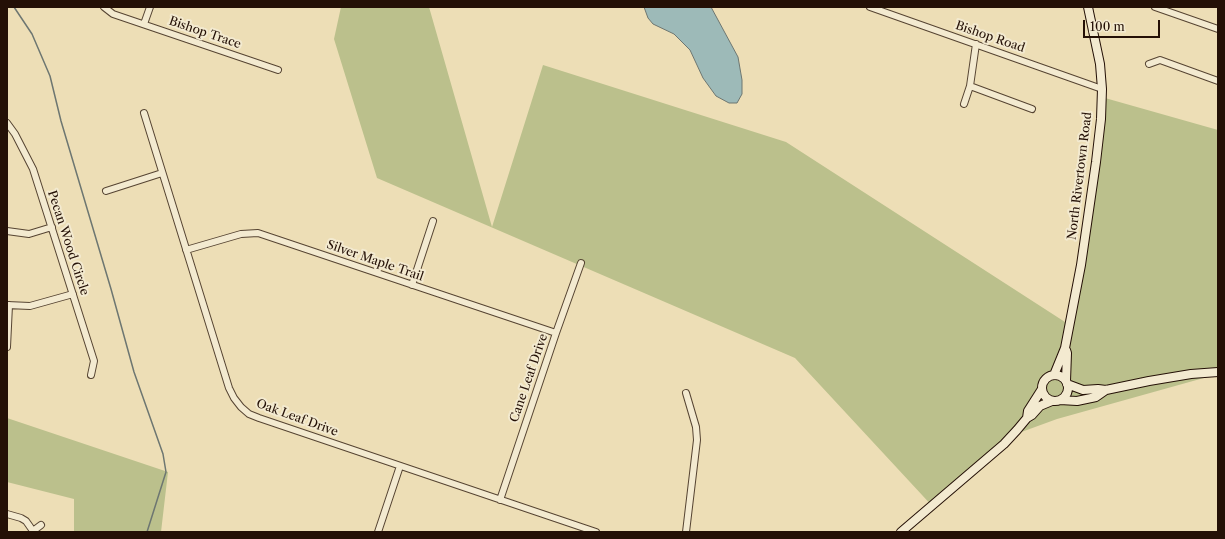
<!DOCTYPE html>
<html>
<head>
<meta charset="utf-8">
<style>
  body { margin:0 }
  #map { position:relative; width:1225px; height:539px; overflow:hidden; background:#eddeb6; font-family:"Libre Caslon Text",serif }
  canvas { display:block }
  .frame { position:absolute; inset:0; border:8px solid #241006; pointer-events:none }
  .scale { position:absolute; left:1083px; top:20px; width:77px; height:18px; box-sizing:border-box; border:2px solid #241006; border-top:0; padding-left:5px; font-size:12px; line-height:14px; white-space:nowrap; color:#241006; -webkit-text-stroke:3px #f3ead0; paint-order:stroke }
</style>
</head>
<body>
<div id="map">
<canvas width="1225" height="539"></canvas>
<div class="frame"></div>
<div class="scale">100 m</div>
</div>
<script>
const g = document.querySelector('canvas').getContext('2d');
g.lineJoin = 'round';
function paint(path, color) { g.fillStyle = color; g.fill(path, 'evenodd'); }
const poly = rows => new Path2D(rows.map(r => 'M' + r).join(''));
function strokePath(path, color, width, dash) { g.strokeStyle = color; g.lineWidth = width; g.lineCap = dash ? 'butt' : 'round'; g.setLineDash(dash || []); g.stroke(path); }
function label(font, color, halo, rows, align = 'center') {
  g.font = font + ' "Libre Caslon Text",serif'; g.lineWidth = 4; g.setLineDash([]); g.textBaseline = 'middle'; g.strokeStyle = halo; g.fillStyle = color; for (const [text, x, y, turn = 0] of rows) {
    g.save(); g.translate(x, y); g.rotate((+turn || 0) * Math.PI / 180); g.textAlign = isNaN(turn) ? turn : align; if (halo) g.strokeText(text, 0, 0); g.fillText(text, 0, 0); g.restore();
  }
}
paint(poly([
  [341,7,429,7,492,227,543,65,786,142,1065,322,1091,212,1105,98,1218,130,1218,374,1057,419,1005,438,935,509,795,358,377,178,334,39],
  [7,418,168,472,161,532,74,532,74,499,7,482]
]), '#bbc08c');
const water = poly([
  [644,7,711,7,738,57,742,80,742,94,737,103,729,103,716,96,703,78,690,50,674,34,653,24,648,18,644,7]
]);
paint(water, '#9dbab8');
strokePath(water, '#6d7671', 1);
strokePath(poly([
  [14,7,32,34,50,76,61,121,111,289,134,372,163,454,166,472,147,532]
]), '#6d7671', 1.5);
const street = poly([
  [104,7,113,14,278,70],
  [870,7,1102,89],
  [1155,7,1218,29],
  [144,24,150,7],
  [1149,64,1160,60,1218,81],
  [970,86,1032,109],
  [964,104,970,86,976,44],
  [144,113,229,388,234,398,241,407,249,414,259,418,596,532],
  [7,123,15,134,33,169,94,361,91,375],
  [106,191,162,173],
  [7,231,29,234,52,227],
  [186,250,241,234,258,233,556,333],
  [412,285,433,221],
  [7,305,30,306,73,294],
  [7,347,9,305],
  [686,393,696,427,697,440,686,532],
  [500,500,556,333,581,263],
  [7,514,21,518,26,521,33,531],
  [33,532,33,531,41,525],
  [378,532,400,466]
]);
const secondary = poly([
  '1042 388a13 13 0 1 1 26 0a13 13 0 1 1-26 0Z',
  [1054,375,1065,348,1081,265,1096,162,1101,119,1102,89,1100,64,1088,7],
  [1066,381,1067,353,1066,350],
  [1067,384,1083,390,1098,389,1106,390,1149,381,1191,374,1218,372],
  [1060,400,1077,401,1096,397,1106,390],
  [1027,418,1028,411,1042,389],
  [901,532,1004,444,1017,430,1027,418,1032,415,1040,406,1052,401]
]);
strokePath(street, '#564432', 8);
strokePath(secondary, '#241006', 10);
strokePath(street, '#f3ead0', 6);
strokePath(secondary, '#f3ead0', 8);
label('12px', '#241006', '#f3ead0', [
  ["Bishop Trace",205,33,19],
  ["Bishop Road",990,37,19],
  ["North Rivertown Road",1080,176,-83],
  ["Pecan Wood Circle",68,243,72],
  ["Silver Maple Trail",375,261,19],
  ["Cane Leaf Drive",529,378,-71],
  ["Oak Leaf Drive",297,418,20]
]);
</script>
</body>
</html>
